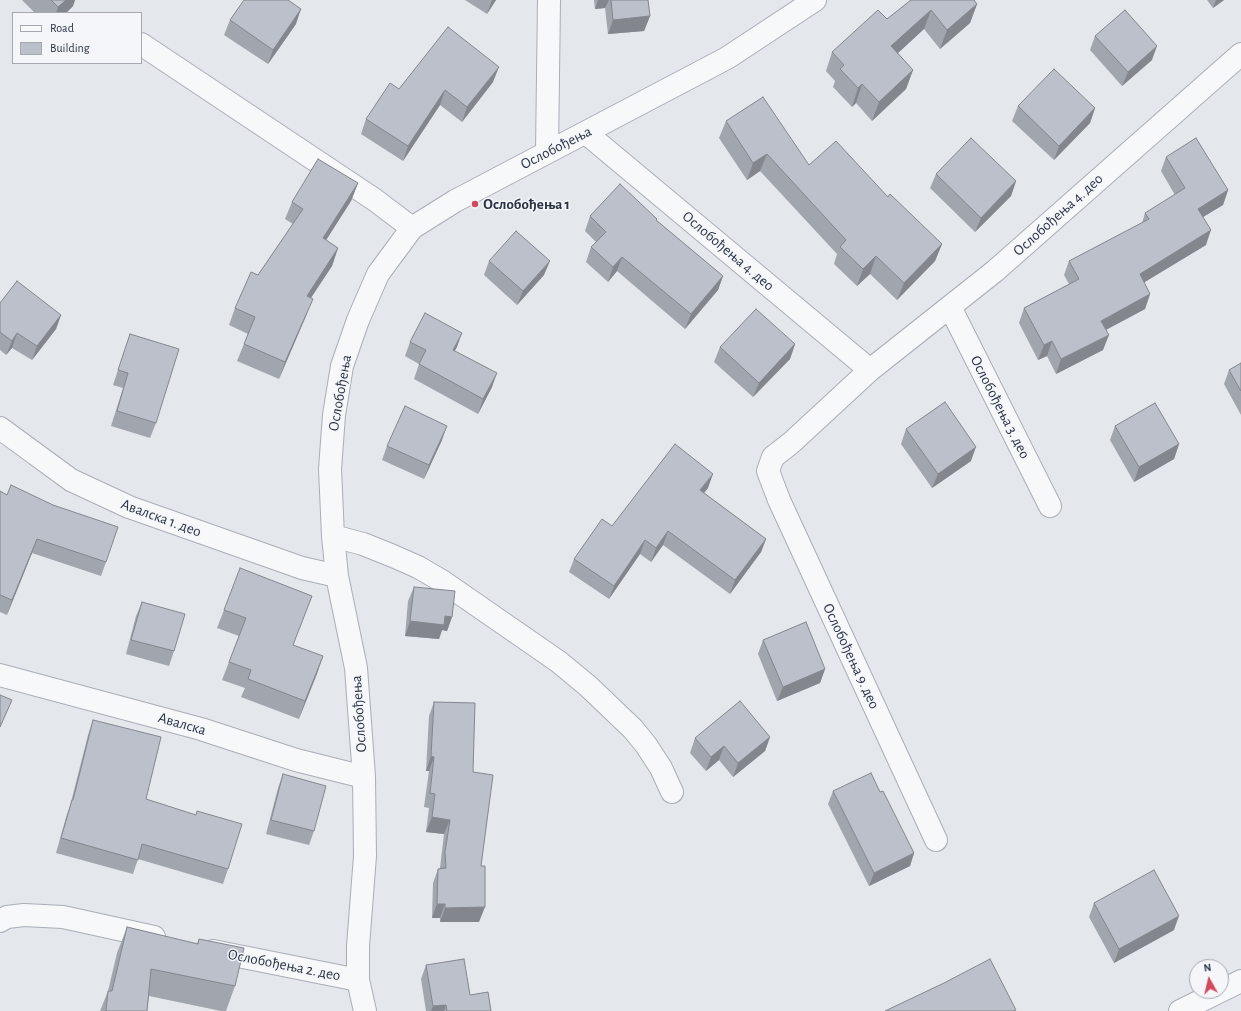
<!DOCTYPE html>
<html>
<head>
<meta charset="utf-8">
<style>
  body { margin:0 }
  #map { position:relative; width:1241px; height:1011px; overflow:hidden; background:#e4e7ec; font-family:"Alegreya Sans",sans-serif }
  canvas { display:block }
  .legend { position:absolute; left:12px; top:12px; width:130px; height:52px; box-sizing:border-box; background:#f4f6f9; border:1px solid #a4a8b1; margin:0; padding:5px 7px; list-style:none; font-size:12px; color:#2b3445 }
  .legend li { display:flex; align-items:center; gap:8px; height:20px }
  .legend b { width:20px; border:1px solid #a4a8b1 }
  .north { position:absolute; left:1189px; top:959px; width:40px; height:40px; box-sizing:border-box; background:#f4f6f9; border:1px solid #a4a8b1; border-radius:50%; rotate:352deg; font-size:11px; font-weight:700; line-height:16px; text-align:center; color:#2b3445 }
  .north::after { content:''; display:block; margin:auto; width:14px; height:18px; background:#d1495b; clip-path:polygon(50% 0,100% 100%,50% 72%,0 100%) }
</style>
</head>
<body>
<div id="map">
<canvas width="1241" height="1011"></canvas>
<ul class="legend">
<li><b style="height:5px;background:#f7f8fa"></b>Road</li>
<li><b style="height:11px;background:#bbc0ca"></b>Building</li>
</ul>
<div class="north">N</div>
</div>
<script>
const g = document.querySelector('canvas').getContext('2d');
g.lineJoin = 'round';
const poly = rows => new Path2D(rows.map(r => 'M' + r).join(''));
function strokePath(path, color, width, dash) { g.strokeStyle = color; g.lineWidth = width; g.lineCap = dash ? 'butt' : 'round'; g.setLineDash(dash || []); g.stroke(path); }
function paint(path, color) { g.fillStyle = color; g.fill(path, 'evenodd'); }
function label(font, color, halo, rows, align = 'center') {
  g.font = font + ' "Alegreya Sans",sans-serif'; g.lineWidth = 3; g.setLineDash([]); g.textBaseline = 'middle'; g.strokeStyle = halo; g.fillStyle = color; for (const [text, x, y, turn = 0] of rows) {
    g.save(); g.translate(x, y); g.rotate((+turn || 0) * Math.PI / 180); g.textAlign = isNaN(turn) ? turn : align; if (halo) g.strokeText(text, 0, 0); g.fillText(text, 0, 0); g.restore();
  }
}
const minor = poly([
  [141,44,375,200,412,228],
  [586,133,870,370],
  [547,152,549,0],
  [950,307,1050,506],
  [0,428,71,480,129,507,302,568,337,576],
  [333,536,363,544,393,556,418,567,442,581,559,662,588,686,633,729,646,745,661,768,672,792],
  [0,675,201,729,296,760,364,777],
  [936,840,779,500,768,471,773,457,791,443,870,370,995,271,1241,54],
  [0,921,7,917,24,915,63,917,154,937],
  [213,951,358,980],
  [365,1011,358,980,358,946,365,856,364,777,356,668,337,576,333,536,330,469,334,415,342,366,358,320,378,274,412,228,455,201,727,58,815,0],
  [1180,1011,1241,981]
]);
strokePath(minor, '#a9aeb7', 24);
strokePath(minor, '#f7f8fa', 22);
paint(poly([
  [22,0,75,0,73,6,66,13,35,13],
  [465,0,496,0,487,14],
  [594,0,648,0,650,16,644,31,608,34,605,8,595,9],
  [911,0,977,4,970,23,940,49,924,29,898,53,913,70,906,89,872,121,856,103,852,107,833,87,835,81,826,71,832,52,887,19],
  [1207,0,1224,0,1213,8],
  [230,20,296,24,268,64,224,35],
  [1095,36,1152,60,1122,86,1090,50],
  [493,82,462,122,440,105,403,161,361,134,366,119,399,89],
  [1018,106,1095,108,1090,123,1054,160,1012,121],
  [726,121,809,165,888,197,942,244,935,261,897,300,870,274,857,286,834,264,837,254,760,171,747,180,719,138],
  [1166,157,1228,190,1223,205,1203,217,1206,245,1144,282,1150,294,1145,309,1106,330,1103,350,1056,374,1047,356,1038,360,1019,323,1024,308,1069,284,1064,275,1069,261,1142,223,1145,213,1175,195,1161,171],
  [936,174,1016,181,1011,196,975,232,930,188],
  [358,183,351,201,326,240,338,248,332,266,311,298,306,316,279,379,237,361,248,334,229,325,235,308,293,224,285,219,292,202],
  [590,216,657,219,657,221,723,276,718,290,685,329,617,271,608,282,586,262,591,247,596,242,585,231],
  [489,261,544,275,517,305,484,275],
  [0,303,61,315,56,329,32,360,12,348,6,355,0,350],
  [130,334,156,423,150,438,111,426,123,388,113,385],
  [410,342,457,347,454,351,492,387,478,414,414,379,419,364,405,356],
  [795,344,790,359,753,397,714,362,720,347],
  [1241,363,1241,415,1224,384,1229,370],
  [1115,426,1179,444,1174,459,1134,482,1110,440],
  [906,429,971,461,932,488,901,444],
  [442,440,424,479,382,460,387,446],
  [708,488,704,493,766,539,761,552,730,594,663,545,651,562,640,554,609,599,569,572,574,559,612,526],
  [0,491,7,495,53,505,106,562,101,576,32,553,7,615,0,612],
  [414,587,452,617,447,631,442,630,439,639,405,636,408,601],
  [142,602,174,651,169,666,126,654,136,616],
  [224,610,305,613,293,645,323,656,299,719,241,697,245,688,222,680,239,636,217,628],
  [763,640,825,669,820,683,777,701,758,654],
  [434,702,473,772,481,866,479,922,440,922,440,918,432,918,433,883,438,869,440,868,444,834,426,832,429,808,424,807,429,771,426,771,429,716],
  [93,720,146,799,228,869,223,884,138,859,133,874,56,853,67,814,70,806,88,735],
  [770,737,765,751,733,777,719,760,706,771,690,753,695,738],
  [283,774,314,831,309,845,266,834,278,788],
  [833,791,880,792,914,853,910,866,869,886,828,804],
  [1094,903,1174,930,1114,963,1089,917],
  [127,927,197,944,199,939,235,986,226,1011,221,1011,149,996,147,1011,100,1011,108,991,117,953],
  [426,965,470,995,491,1011,426,1011,421,979]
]), '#a1a5ae');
paint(poly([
  [66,0,75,0,73,6,66,13,56,13,58,7],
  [492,0,496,0,487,14],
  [598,0,609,0,605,8,595,9],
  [1216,0,1224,0,1213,8],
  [977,4,970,23,940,49,947,30],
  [301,9,296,24,268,64,273,50],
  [931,10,924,29,885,65,891,46],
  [650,16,644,31,608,34,613,20],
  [1157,46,1152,60,1122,86,1128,72],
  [499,67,493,82,462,122,467,107],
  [913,70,906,89,872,121,879,102],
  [862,84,856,103,852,107,858,88],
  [445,90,440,105,403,161,408,146],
  [1095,108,1090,123,1054,160,1059,146],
  [767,154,760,171,747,180,753,163],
  [1016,181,1011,196,975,232,981,218],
  [358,183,351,201,316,256,323,238],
  [1228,190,1223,205,1193,223,1198,209],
  [1211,230,1206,245,1135,288,1140,274],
  [942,244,935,261,897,300,904,283],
  [338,248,332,266,300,314,307,296],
  [876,256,870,274,857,286,863,269],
  [622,257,617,271,608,282,613,267],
  [550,261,544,275,517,305,523,291],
  [723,276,718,290,685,329,691,314],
  [1150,294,1145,309,1096,335,1101,321],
  [313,299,306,316,279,379,285,362],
  [61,315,56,329,32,360,37,346],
  [17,333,12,348,6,355,12,341],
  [462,333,457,347,447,365,453,350],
  [1109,335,1103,350,1056,374,1061,359],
  [1052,341,1047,356,1038,360,1044,345],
  [795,344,790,359,753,397,759,383],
  [497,373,492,387,478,414,483,399],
  [447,426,442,440,424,479,429,465],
  [1179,444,1174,459,1134,482,1139,467],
  [976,447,971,461,932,488,938,474],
  [713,474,708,488,695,504,700,490],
  [668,531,663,545,651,562,656,548],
  [37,539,32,553,7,615,12,600],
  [766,539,761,552,730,594,735,580],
  [645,540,640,554,609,599,614,586],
  [445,616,452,617,447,631,442,630,439,639,405,636,410,621],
  [323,656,317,674,299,719,305,701],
  [825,669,820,683,777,701,783,687],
  [770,737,765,751,733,777,738,763],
  [724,746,719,760,706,771,711,757],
  [431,756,434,757,429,771,426,771],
  [432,817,450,820,444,834,426,832],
  [914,853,910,866,869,886,874,873],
  [437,904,445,904,440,918,432,918],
  [485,907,479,922,440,922,445,908],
  [1179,916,1174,930,1114,963,1119,949],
  [446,1005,444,1011,431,1011,433,1006]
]), '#83868d');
const building = poly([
  [51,0,66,0,58,7,51,0],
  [244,0,288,0,301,9,273,50,230,20,244,0],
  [611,0,648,0,650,16,613,20,611,0],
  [911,0,974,0,977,4,947,30,931,10,891,46,913,70,879,102,862,84,858,88,840,69,844,65,832,52,878,10,887,19,911,0],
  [1125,10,1157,46,1128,72,1095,36,1125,10],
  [448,27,499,67,467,107,445,90,408,146,366,119,390,83,399,89,448,27],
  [1054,69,1095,108,1059,146,1018,106,1054,69],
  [763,97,809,165,836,141,888,197,890,194,942,244,904,283,876,256,863,269,840,247,846,240,767,154,753,163,726,121,763,97],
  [971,138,1016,181,981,218,936,174,971,138],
  [1196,138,1228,190,1198,209,1211,230,1140,274,1150,294,1101,321,1109,335,1061,359,1052,341,1044,345,1024,308,1079,279,1069,261,1149,219,1145,213,1185,188,1166,157,1196,138],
  [318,159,358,183,323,238,338,248,307,296,313,299,285,362,244,344,255,317,235,308,251,272,258,275,303,209,292,202,318,159],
  [620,184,657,219,656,220,723,276,691,314,622,257,613,267,591,247,606,232,590,216,620,184],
  [516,231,550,261,523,291,489,261,516,231],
  [17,281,61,315,37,346,17,333,12,341,0,332,0,303,17,281],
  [756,309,795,344,759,383,720,347,756,309],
  [425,313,462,333,453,350,497,373,483,399,419,364,426,350,410,342,425,313],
  [130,334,179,349,156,423,117,411,128,373,118,370,130,334],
  [1241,363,1241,391,1229,370,1241,363],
  [945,402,976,447,938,474,906,429,945,402],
  [1155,403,1179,444,1139,467,1115,426,1155,403],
  [405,406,447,426,429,465,387,446,405,406],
  [675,444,713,474,700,490,766,539,735,580,668,531,656,548,645,540,614,586,574,559,602,519,612,526,675,444],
  [11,485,53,505,118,527,106,562,37,539,12,600,0,595,0,491,7,495,11,485],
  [240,568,312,596,293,645,323,656,305,701,248,679,251,670,229,662,246,618,224,610,240,568],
  [414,587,455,591,452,617,445,616,444,625,410,621,414,587],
  [142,602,185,614,174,651,131,640,142,602],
  [806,622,825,669,783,687,763,640,806,622],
  [0,695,12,700,0,727,0,695],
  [740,701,770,737,738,763,724,746,711,757,695,738,740,701],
  [434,702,475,703,473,772,493,775,481,866,485,866,485,907,445,908,445,904,437,904,438,869,446,868,445,852,450,820,432,817,435,794,430,793,434,757,431,756,434,702],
  [93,720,161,737,146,799,196,815,197,811,242,824,228,869,142,844,138,860,61,838,72,800,73,800,93,720],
  [871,773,880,792,883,791,914,853,874,873,833,791,871,773],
  [283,774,326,786,314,831,271,820,283,774],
  [1154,870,1179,916,1119,949,1094,903,1154,870],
  [127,927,198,944,199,939,244,948,235,986,151,969,147,1011,106,1011,108,991,112,991,127,927],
  [464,959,470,995,488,992,491,1011,447,1011,446,1005,433,1006,426,965,464,959],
  [990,959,1016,1010,1013,1011,885,1011,944,983,990,959]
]);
paint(building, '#bbc0ca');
strokePath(building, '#83868d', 1);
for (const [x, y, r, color] of [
  [475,204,4,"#d1495b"]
]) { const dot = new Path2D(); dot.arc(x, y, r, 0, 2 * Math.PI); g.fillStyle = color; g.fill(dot); strokePath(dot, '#f4f6f9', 1.5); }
label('15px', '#2b3445', '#f4f6f9', [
  ["Ослобођења",556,148,-27],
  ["Ослобођења 4. део",1058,215,-42],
  ["Ослобођења 4. део",728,251,40],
  ["Ослобођења",340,393,-80],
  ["Ослобођења 3. део",1000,407,63],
  ["Авалска 1. део",161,518,20],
  ["Ослобођења 9. део",851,656,65],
  ["Ослобођења",359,714,-94],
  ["Авалска",182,724,16],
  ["Ослобођења 2. део",284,965,11]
]);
label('bold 15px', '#2b3445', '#f4f6f9', [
  ["Ослобођења 1",483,204]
], 'left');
</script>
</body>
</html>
